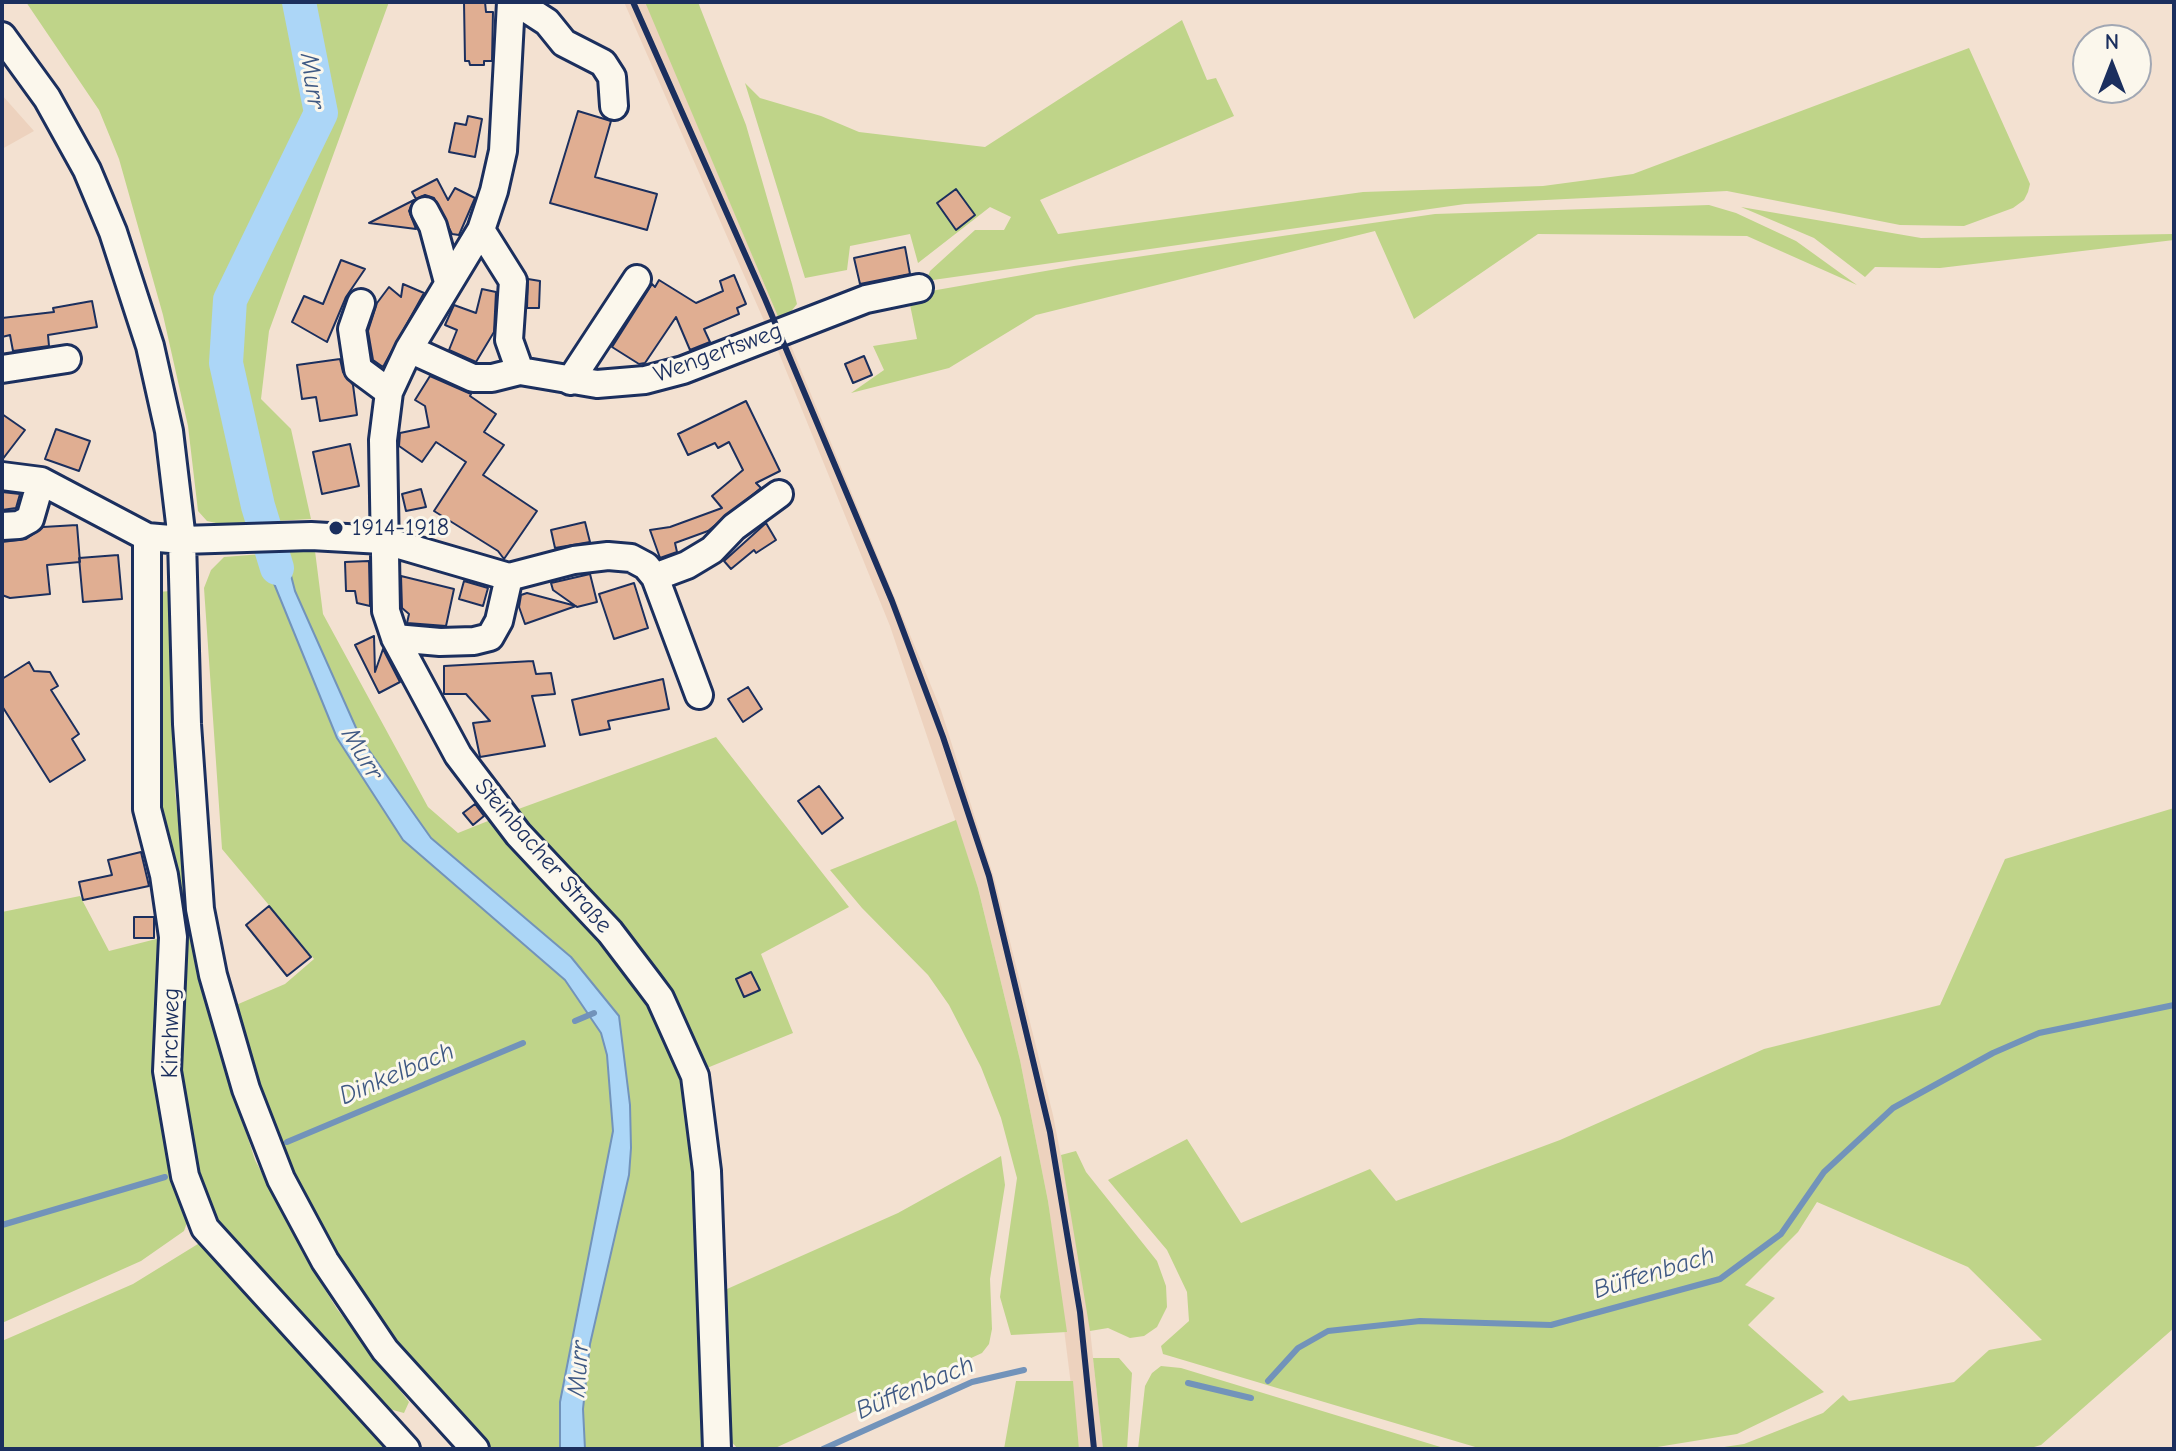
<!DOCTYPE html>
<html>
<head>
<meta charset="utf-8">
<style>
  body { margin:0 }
  #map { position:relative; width:2176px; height:1451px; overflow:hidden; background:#f3e1d1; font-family:"Comic Neue",sans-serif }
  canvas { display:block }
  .frame { position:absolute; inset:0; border:4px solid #1b2f5e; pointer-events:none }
  .north { position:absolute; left:2072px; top:24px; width:80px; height:80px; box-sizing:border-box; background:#fbf7ec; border:2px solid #a1a7b3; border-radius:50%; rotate:0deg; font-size:22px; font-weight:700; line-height:32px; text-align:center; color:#1b2f5e }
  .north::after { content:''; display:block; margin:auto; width:28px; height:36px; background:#1b2f5e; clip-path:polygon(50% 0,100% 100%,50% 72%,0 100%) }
</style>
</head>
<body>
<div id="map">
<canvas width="2176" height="1451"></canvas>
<div class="frame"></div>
<div class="north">N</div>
</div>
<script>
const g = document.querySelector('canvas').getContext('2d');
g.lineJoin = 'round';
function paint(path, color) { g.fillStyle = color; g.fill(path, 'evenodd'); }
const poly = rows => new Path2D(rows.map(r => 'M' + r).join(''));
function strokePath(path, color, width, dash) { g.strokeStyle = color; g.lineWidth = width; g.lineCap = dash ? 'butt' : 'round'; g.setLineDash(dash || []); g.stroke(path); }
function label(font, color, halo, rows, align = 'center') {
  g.font = font + ' "Comic Neue",sans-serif'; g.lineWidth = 6; g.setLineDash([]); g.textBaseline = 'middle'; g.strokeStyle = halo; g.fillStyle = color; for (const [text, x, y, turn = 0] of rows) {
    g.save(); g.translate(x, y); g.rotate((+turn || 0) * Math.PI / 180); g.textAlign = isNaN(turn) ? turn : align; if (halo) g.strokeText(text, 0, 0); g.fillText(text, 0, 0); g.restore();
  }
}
paint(poly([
  [624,2,646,2,779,319,765,323],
  [2,95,34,131,2,149],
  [787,336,941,710,995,881,1053,1115,1069,1198,1088,1311,1103,1449,1079,1449,1048,1201,1020,1060,978,888,890,626,774,341]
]), '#edd2be');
paint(poly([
  [26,2,389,2,269,331,261,399,291,429,311,519,220,524,207,521,198,511,188,426,163,315,119,159,99,110],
  [645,2,698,2,746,125,792,284,797,304,789,314,779,319],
  [1182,20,1207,80,1216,78,1234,116,1040,200,1058,234,1363,192,1543,186,1633,174,1969,48,2030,184,2028,192,2024,200,2013,208,1964,226,1900,225,1727,191,1465,204,926,281,930,271,975,230,1004,230,1011,217,990,207,918,263,910,234,850,246,847,270,805,278,745,83,760,98,821,116,859,132,985,147],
  [1709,205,1736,213,1796,241,1857,285,1747,236,1538,234,1414,319,1375,231,1036,315,949,368,851,393,884,370,873,346,917,339,908,295,1074,266,1435,214],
  [1741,207,1921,238,2174,234,2174,240,1940,268,1875,267,1865,277,1814,238],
  [315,551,323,614,428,807,458,833,498,817,652,999,688,1089,700,1172,698,1301,708,1449,585,1449,583,1409,590,1344,629,1175,631,1148,630,1105,619,1016,571,957,431,838,361,739,295,591,285,552],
  [262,554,337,738,403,840,565,980,601,1033,607,1055,613,1131,560,1402,560,1449,491,1449,435,1390,367,1307,286,1164,229,1008,285,984,314,959,222,849,204,588,211,570,224,557],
  [170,591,175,791,186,897,206,1006,255,1160,308,1262,337,1309,409,1402,404,1413,378,1406,227,1242,200,1196,176,1092,171,859,156,774,158,592],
  [716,737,849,907,761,954,793,1033,702,1070,513,811],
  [2174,808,2174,1328,2041,1445,2027,1449,1711,1449,1744,1444,1823,1413,1843,1395,1849,1401,1954,1382,1989,1350,2042,1340,1968,1267,1817,1202,1798,1232,1745,1285,1775,1298,1748,1325,1824,1392,1737,1434,1645,1449,1482,1449,1163,1354,1161,1346,1189,1321,1187,1292,1167,1250,1108,1180,1187,1139,1241,1223,1370,1169,1396,1201,1560,1140,1764,1049,1940,1005,2005,859],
  [956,820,978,888,1020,1060,1048,1201,1067,1332,1011,1335,1000,1297,1017,1178,1001,1118,981,1067,949,1005,928,975,862,908,830,870],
  [80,896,109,951,164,937,189,1217,184,1231,141,1261,2,1323,2,912],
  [1076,1151,1086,1172,1157,1261,1166,1286,1167,1307,1157,1327,1144,1336,1130,1338,1108,1328,1090,1331,1061,1155],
  [1001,1156,1005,1185,990,1279,992,1329,989,1344,982,1353,773,1449,737,1448,728,1438,718,1293,898,1213],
  [206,1239,398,1449,2,1449,2,1341,133,1284],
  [1093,1358,1119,1358,1132,1373,1127,1449,1103,1449],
  [1161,1366,1181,1368,1447,1449,1138,1449,1145,1386,1152,1373],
  [1016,1381,1073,1381,1079,1449,1004,1449]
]), '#bfd489');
const water = poly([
  [285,552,295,591,361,739,431,838,571,957,619,1016,630,1105,631,1148,629,1175,590,1344,583,1409,585,1449,560,1449,560,1402,613,1131,607,1055,601,1033,565,980,403,840,337,738,262,554,285,552]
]);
paint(water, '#acd6f7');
strokePath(water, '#7293ba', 2);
strokePath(poly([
  [575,1021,594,1013],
  [287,1142,523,1043],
  [2,1225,165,1177],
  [1268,1381,1298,1348,1328,1331,1420,1321,1551,1325,1720,1279,1781,1234,1824,1172,1893,1108,1993,1053,2039,1033,2174,1005],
  [1188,1383,1251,1398],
  [823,1449,972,1382,1024,1370]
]), '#7293ba', 6);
strokePath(poly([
  [277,568,258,506,226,363,230,300,321,113,299,2]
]), '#acd6f7', 34);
const building = poly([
  [464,2,485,2,486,12,493,12,492,61,484,61,484,65,470,65,469,61,465,61,464,2],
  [578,111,611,121,595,177,657,194,647,230,550,203,578,111],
  [468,116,482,119,475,157,449,152,455,123,466,125,468,116],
  [437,179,448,200,455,188,475,198,459,235,452,234,434,198,425,195,416,199,412,192,437,179],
  [956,189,975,215,956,230,937,203,956,189],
  [414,200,409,211,416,229,369,223,414,200],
  [905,247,910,274,860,284,854,258,905,247],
  [341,260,365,269,346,297,327,342,292,322,304,296,323,304,341,260],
  [734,275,746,304,737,308,739,314,704,329,710,342,690,350,676,317,645,363,639,364,612,347,652,284,655,287,659,280,696,303,723,291,720,281,734,275],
  [528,279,540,281,539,308,527,308,528,279],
  [403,284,424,293,383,367,373,360,368,331,377,303,389,287,401,297,403,284],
  [482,289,496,292,494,332,476,362,449,350,457,330,445,325,454,305,476,313,482,289],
  [92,301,97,327,48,335,49,346,13,351,10,335,2,337,2,318,54,312,53,308,92,301],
  [864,356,872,375,853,383,845,364,864,356],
  [340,359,343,372,353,385,357,415,320,421,316,397,302,399,297,365,340,359],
  [430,376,471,394,470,396,496,414,484,432,504,445,483,475,537,511,504,559,498,551,434,511,466,462,436,442,422,462,399,446,400,433,429,427,425,406,415,400,430,376],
  [746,401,780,471,756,483,761,488,708,531,675,543,677,552,660,558,650,530,670,527,722,508,712,496,743,470,729,442,718,448,715,443,688,455,678,434,746,401],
  [2,414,25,430,2,460,2,414],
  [56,429,90,441,79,471,45,459,56,429],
  [350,444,359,486,322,494,313,452,350,444],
  [421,489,426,507,406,511,402,494,421,489],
  [2,492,20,494,16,508,2,510,2,492],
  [585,522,590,542,555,548,551,530,585,522],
  [766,523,776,540,756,553,754,550,731,569,724,561,766,523],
  [77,525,80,562,47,565,50,594,10,598,2,595,2,542,26,539,43,527,77,525],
  [118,555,122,599,83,602,79,558,118,555],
  [369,561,370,606,357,603,355,591,346,591,345,562,369,561],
  [590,574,597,602,577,607,553,590,551,583,590,574],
  [401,576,454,589,446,626,407,623,409,614,402,608,401,576],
  [464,581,488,588,483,606,459,599,464,581],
  [634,583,648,628,614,639,599,594,634,583],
  [527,593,576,606,525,624,519,607,521,595,527,593],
  [374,636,375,672,383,649,400,682,379,693,355,645,374,636],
  [533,661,536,674,551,673,555,694,532,696,545,746,480,757,473,723,490,721,466,694,444,694,444,666,533,661],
  [29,662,34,671,50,672,58,686,51,690,79,734,72,739,85,760,50,782,2,706,2,679,29,662],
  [663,679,669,709,608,721,610,729,580,735,572,700,663,679],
  [748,687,762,709,743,722,728,699,748,687],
  [819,786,843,818,822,834,798,801,819,786],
  [475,804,484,816,473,825,463,813,475,804],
  [141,852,149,886,83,900,79,882,112,875,108,860,141,852],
  [269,906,311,957,287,976,246,925,269,906],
  [134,917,154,917,154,938,134,938,134,917],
  [751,972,760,990,744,997,736,979,751,972]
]);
paint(building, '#e0ae92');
strokePath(building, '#1b2f5e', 2);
const minor = poly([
  [511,2,503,151,494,191,481,230,409,349,389,392,383,440,386,611,395,638,458,755,518,834,610,932,648,982,660,998,695,1076,707,1171,717,1449],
  [511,5,527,9,547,22,564,43,603,63,612,77,614,106],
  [2,36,47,98,87,170,113,232,150,346,169,431,182,540,187,724,200,909,213,975,246,1089,281,1179,325,1261,385,1350,475,1449],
  [425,211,433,226,448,282],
  [481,230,513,281,509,340,520,371],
  [361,303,352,329,358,369,389,392],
  [409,349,473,378,492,378,520,371,597,384,645,380,683,370,866,299,919,288],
  [2,369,67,359],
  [570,381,637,279],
  [2,476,41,481,147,537,182,540,311,536,382,540,509,577,574,560,608,556,631,558,646,566,655,577,687,565,712,550,734,527,779,494],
  [2,526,19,525,30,519,41,481],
  [147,537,147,809,164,875,173,937,167,1071,185,1176,205,1228,406,1449],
  [655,577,699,695],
  [395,638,440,642,474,641,490,637,499,621,509,577]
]);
strokePath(minor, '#1b2f5e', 32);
strokePath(minor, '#fbf7ec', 26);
strokePath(poly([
  [633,2,765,299,892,601,943,737,989,876,1050,1132,1080,1312,1094,1449]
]), '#1b2f5e', 6);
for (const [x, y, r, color] of [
  [336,528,8,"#1b2f5e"]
]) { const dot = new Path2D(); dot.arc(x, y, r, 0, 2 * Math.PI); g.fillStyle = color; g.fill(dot); strokePath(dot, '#fbf7ec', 3); }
label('24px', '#1b2f5e', '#fbf7ec', [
  ["Wengertsweg",718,353,-20],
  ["Steinbacher Straße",543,856,49],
  ["Kirchweg",171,1033,-89]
]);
label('24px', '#1b2f5e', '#fbf7ec', [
  ["1914-1918",352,528]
], 'left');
label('italic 26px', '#3f5984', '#fbf7ec', [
  ["Murr",312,81,82],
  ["Murr",362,754,59],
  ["Dinkelbach",397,1074,-23],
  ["Büffenbach",1654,1273,-17],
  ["Murr",579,1369,-86],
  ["Büffenbach",915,1388,-23]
]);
</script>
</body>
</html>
